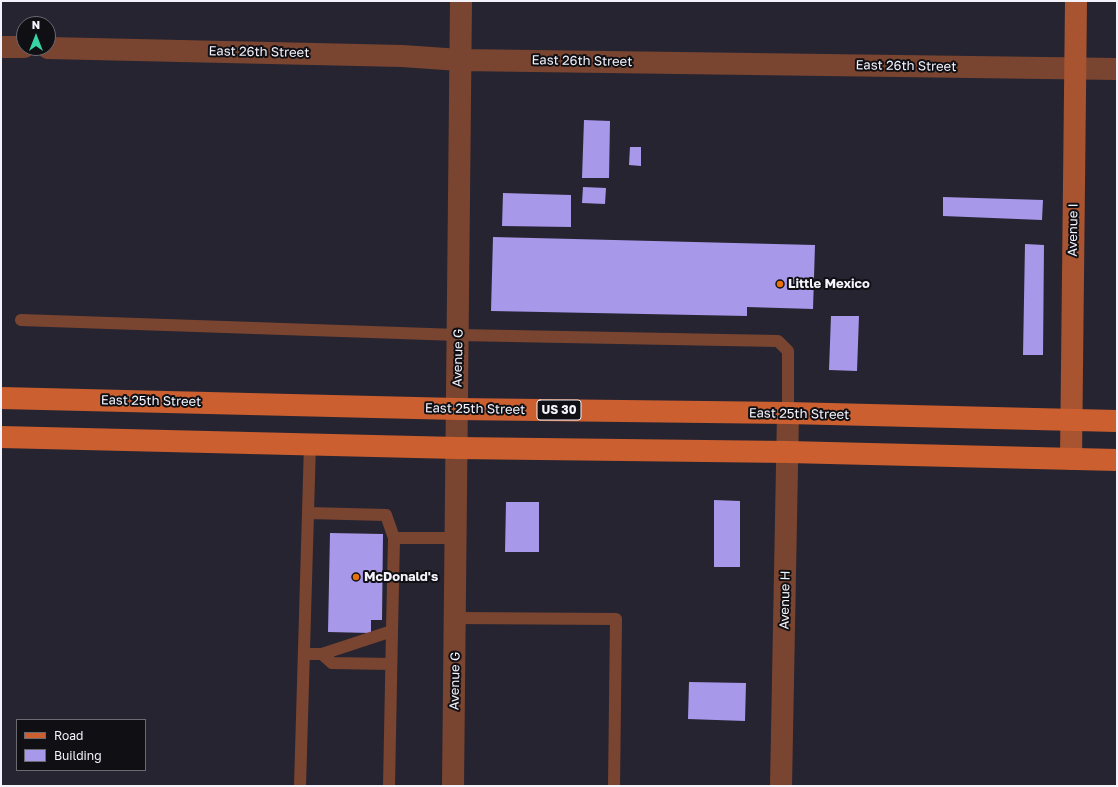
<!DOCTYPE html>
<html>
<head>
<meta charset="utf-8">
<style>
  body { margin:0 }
  #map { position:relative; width:1118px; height:787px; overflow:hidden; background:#272431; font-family:"Golos Text",sans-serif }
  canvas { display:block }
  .frame { position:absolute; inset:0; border:2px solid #f4f3fc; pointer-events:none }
  .legend { position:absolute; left:16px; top:719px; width:130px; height:52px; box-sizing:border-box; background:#0f0f14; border:1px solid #6b6a71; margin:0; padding:5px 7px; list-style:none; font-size:12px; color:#f4f3fc }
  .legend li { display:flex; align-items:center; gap:8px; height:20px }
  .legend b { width:20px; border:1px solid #6b6a71 }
  .north { position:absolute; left:16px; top:16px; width:40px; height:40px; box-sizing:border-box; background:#0f0f14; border:1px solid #6b6a71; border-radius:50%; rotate:0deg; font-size:11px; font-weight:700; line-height:16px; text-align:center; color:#f4f3fc }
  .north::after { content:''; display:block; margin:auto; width:14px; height:18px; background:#37d4a6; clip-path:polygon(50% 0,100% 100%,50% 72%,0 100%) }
</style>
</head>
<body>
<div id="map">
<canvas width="1118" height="787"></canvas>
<div class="frame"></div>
<ul class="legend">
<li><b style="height:5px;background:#cb5f2f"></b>Road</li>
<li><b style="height:11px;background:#a898ea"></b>Building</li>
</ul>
<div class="north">N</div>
</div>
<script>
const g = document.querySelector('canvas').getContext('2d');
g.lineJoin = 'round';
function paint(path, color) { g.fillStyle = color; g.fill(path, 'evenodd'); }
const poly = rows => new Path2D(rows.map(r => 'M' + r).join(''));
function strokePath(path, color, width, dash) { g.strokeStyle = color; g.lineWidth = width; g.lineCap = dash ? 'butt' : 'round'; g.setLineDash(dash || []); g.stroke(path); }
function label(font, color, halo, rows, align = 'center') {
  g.font = font + ' "Golos Text",sans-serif'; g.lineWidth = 4; g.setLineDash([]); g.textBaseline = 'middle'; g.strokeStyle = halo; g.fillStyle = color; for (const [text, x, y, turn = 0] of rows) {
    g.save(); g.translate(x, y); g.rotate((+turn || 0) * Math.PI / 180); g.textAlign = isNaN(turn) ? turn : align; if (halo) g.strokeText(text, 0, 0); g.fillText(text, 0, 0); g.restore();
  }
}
paint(poly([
  [584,120,610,121,609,178,582,178],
  [630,147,641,147,641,166,629,165],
  [583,187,606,188,605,204,582,203],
  [503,193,571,195,571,227,502,226],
  [943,197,1043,200,1042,220,943,216],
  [493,237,815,245,813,309,747,307,747,316,491,311],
  [1025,244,1044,245,1043,355,1023,355],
  [831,316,859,316,857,371,829,370],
  [714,500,740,501,740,567,714,567],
  [506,502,539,502,539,552,505,552],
  [330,533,383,534,382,620,371,620,371,633,328,632],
  [689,682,746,683,745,721,688,719]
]), '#a898ea');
strokePath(poly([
  [21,320,458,335,778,341,788,351,788,413],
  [308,513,386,515,394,538,456,538],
  [456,618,616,619,614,786],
  [304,654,322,654,392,631,394,538],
  [322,654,332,663,391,664],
  [300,786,310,444],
  [389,786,392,631]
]), '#7a4530', 12);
strokePath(poly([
  [1,47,24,47],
  [48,48,402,56,460,60,1117,69],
  [453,786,461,1],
  [781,786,788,413]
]), '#7a4530', 22);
strokePath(poly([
  [1071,459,1076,1]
]), '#a85431', 22);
strokePath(poly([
  [1,398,457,409,788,413,1117,421],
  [1,437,457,448,788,452,1117,460]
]), '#cb5f2f', 22);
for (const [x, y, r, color] of [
  [780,284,4,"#e8710a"],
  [356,577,4,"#e8710a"]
]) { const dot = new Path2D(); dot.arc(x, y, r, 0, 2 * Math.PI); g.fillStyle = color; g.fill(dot); strokePath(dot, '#0f0f14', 1.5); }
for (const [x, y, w] of [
  [559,410,44]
]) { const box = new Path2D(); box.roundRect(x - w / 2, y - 10, w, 20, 3); g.fillStyle = '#0f0f14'; g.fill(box); strokePath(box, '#f4f3fc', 1); }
label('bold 12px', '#f4f3fc', null, [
  ["US 30",559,410]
]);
label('13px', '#f4f3fc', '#0f0f14', [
  ["East 26th Street",259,52,1],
  ["East 26th Street",582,61,1],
  ["East 26th Street",906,66,1],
  ["Avenue I",1073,230,-89],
  ["Avenue G",458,358,-89],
  ["East 25th Street",151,401,1],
  ["East 25th Street",475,409,1],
  ["East 25th Street",799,414,1],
  ["Avenue H",785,600,-89],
  ["Avenue G",455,681,-89]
]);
label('bold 13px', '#f4f3fc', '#0f0f14', [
  ["Little Mexico",788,284],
  ["McDonald's",364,577]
], 'left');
</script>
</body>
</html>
